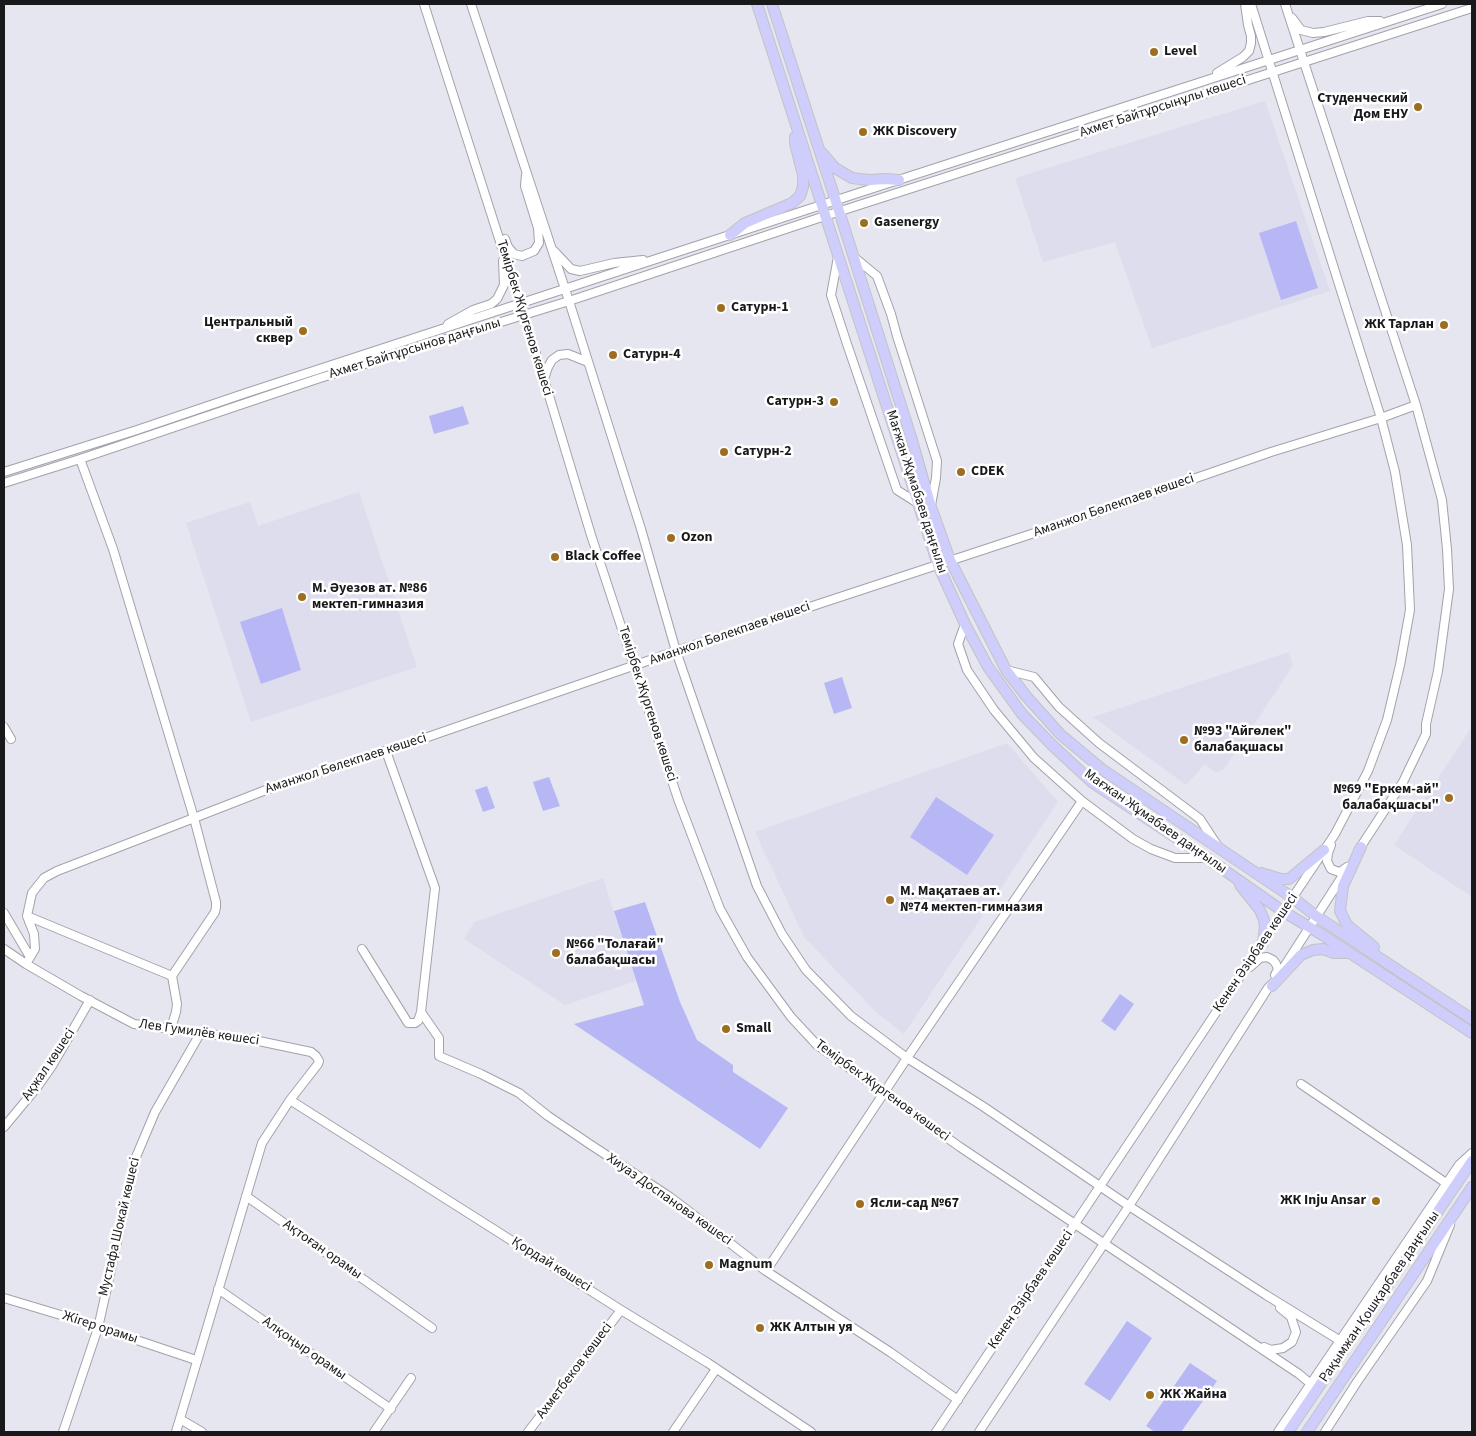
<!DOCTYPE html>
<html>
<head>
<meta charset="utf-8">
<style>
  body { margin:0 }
  #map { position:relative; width:1476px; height:1436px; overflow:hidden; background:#e5e6ef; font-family:"Source Sans 3",sans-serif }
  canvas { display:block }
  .frame { position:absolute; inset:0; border:5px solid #19191c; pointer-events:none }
</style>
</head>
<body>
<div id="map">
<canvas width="1476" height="1436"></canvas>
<div class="frame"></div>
</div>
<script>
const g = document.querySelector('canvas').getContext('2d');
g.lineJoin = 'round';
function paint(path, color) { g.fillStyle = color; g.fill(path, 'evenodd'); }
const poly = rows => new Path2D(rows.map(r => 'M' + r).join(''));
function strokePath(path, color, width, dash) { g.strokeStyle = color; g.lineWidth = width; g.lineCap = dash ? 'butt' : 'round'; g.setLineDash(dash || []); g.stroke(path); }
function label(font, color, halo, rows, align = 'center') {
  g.font = font + ' "Source Sans 3",sans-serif'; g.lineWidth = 5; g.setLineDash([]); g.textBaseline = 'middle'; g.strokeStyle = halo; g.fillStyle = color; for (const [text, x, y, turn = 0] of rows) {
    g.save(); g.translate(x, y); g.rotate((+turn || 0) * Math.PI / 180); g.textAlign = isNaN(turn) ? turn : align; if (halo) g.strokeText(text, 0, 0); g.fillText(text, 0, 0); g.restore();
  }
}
paint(poly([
  [1265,101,1330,291,1152,348,1115,242,1043,262,1015,178],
  [359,492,417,667,251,722,186,523,250,502,258,526],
  [1289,652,1293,666,1224,769,1219,772,1215,772,1205,764,1186,785,1093,717],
  [1471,728,1472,728,1472,897,1394,845],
  [1007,743,1058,802,904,1034,876,1012,804,937,755,832],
  [603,878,636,981,565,1005,464,939,474,922]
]), '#dde');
paint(poly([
  [1296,221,1318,288,1281,300,1259,233],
  [463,406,469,424,434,434,429,416],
  [282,608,301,670,261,684,240,622],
  [842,677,852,708,834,714,824,683],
  [549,777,560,806,543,811,533,782],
  [487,786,495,808,483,812,475,790],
  [936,797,994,835,967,875,910,837],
  [645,902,680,1002,697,1040,733,1065,733,1072,788,1108,760,1149,574,1024,644,1005,614,911],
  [1120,994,1134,1004,1115,1031,1101,1021],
  [1127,1321,1152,1338,1110,1401,1084,1384],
  [1190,1363,1217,1381,1181,1432,1155,1432,1146,1426]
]), '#b8b7f5');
const minor = poly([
  [424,4,544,379,591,535,678,799,720,909,747,957,791,1017,817,1045,960,1147,1299,1374,1311,1384],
  [471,4,569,301,641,529,676,651,757,886,782,934,806,970,851,1016,907,1058,984,1107,1129,1206,1266,1295,1339,1340],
  [1285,4,1416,405,1442,500,1447,549,1449,589,1438,671,1426,724,1426,734,1403,782,1358,851],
  [1292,18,1301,30,1313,33,1324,32,1368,21,1380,21],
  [1217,73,1243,57,1249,51,1251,43,1251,36,1248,25,1245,4],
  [505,239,508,247,514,254,522,256,534,251,539,243,538,228,525,186,526,175],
  [554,251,571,269,580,271,614,263,643,260],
  [838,257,831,295,847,344,897,490,919,504],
  [854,257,877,276,891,314,897,336,937,461,936,478,931,505],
  [448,324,473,310,491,304,497,299,504,285,503,261],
  [544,379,548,367,552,360,559,355,568,354,588,362],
  [80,459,113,549,194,818,271,788,422,739,676,651,1089,515,1271,452,1381,418,1416,405],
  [4,472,137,430,246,393,852,195,1442,4],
  [4,483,80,459,320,378,569,301,825,216,1472,8],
  [965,624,958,644,967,670,994,710,1034,758,1082,801,1133,839,1151,849,1175,858,1207,858],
  [1006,670,1034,677,1059,707,1099,743,1200,819,1217,845],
  [4,727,11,739],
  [1331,845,1328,853,1327,861,1331,869,1339,872,1343,870,1347,867],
  [4,913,30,957],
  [27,916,172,976],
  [4,949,26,964,81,996,134,1024,254,1040,311,1052,316,1056,319,1061,318,1064,290,1100,262,1143,176,1432],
  [362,949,408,1023,415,1023,418,1021,421,1012,435,888,386,751],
  [26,964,35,949,34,934,27,916,32,893,44,878,57,871,194,818,216,902,216,907,215,912,172,976,177,1004,176,1012,171,1028],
  [1250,967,1260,958,1267,957,1273,960,1276,964,1278,969,1275,975],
  [1280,973,1347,869],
  [421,1012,439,1038,439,1056,481,1074,519,1093,548,1116,588,1143,670,1197,708,1226,766,1271,890,1352,958,1400],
  [1301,1084,1446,1183],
  [290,1100,621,1310,708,1363,811,1432],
  [4,1127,38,1086,52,1066,90,1000],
  [246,1196,432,1328],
  [766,1271,907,1058,1082,801],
  [218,1289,391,1409],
  [4,1298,74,1319,196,1360],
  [1264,1347,1271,1350,1283,1348,1292,1342,1296,1332,1291,1317,1280,1308],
  [180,1419,202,1432],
  [63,1432,98,1328,136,1157,155,1112,201,1032],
  [374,1432,411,1378],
  [528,1432,621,1310],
  [673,1432,716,1369],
  [936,1432,1335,834,1368,771,1387,720,1400,665,1410,610,1407,545,1395,472,1381,418,1251,4],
  [979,1432,1129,1206,1268,988,1273,983],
  [1278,1432,1459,1165,1472,1153],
  [1325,1432,1357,1382,1427,1281,1450,1225]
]);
const major = poly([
  [757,4,938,565,965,624,988,667,1022,714,1052,745,1093,783,1207,858,1284,912,1321,934,1472,1033],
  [772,4,839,211,911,437,931,507,950,560,1006,670,1026,696,1060,734,1103,770,1293,898,1316,916,1472,1019],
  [822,153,835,168,852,178,869,180,885,179,899,180],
  [730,235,745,223,792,203,800,196,803,187,803,175,795,143,795,137],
  [1361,847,1343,886,1340,911,1347,925,1374,947],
  [1261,873,1281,879,1289,879,1324,850],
  [1240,885,1260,910,1264,920,1265,926,1263,943],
  [1272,986,1301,955,1313,950,1323,949,1334,953,1348,953],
  [1288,1432,1472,1161],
  [1307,1432,1472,1187]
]);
strokePath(minor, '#a2a2ab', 10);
strokePath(major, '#c3c3c4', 12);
strokePath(minor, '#fff', 8);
strokePath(major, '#cfcdfb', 10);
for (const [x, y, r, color] of [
  [1154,52,5,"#9d6e20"],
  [1418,107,5,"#9d6e20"],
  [863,132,5,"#9d6e20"],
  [864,223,5,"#9d6e20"],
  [721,308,5,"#9d6e20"],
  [1444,325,5,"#9d6e20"],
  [303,331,5,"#9d6e20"],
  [613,355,5,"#9d6e20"],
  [834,402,5,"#9d6e20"],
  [724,452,5,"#9d6e20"],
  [961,472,5,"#9d6e20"],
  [671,538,5,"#9d6e20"],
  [555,557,5,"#9d6e20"],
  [302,597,5,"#9d6e20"],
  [1184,740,5,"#9d6e20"],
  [1449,798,5,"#9d6e20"],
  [890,900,5,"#9d6e20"],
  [556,953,5,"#9d6e20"],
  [726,1029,5,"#9d6e20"],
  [1376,1201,5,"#9d6e20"],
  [860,1204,5,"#9d6e20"],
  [709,1265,5,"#9d6e20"],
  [760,1328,5,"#9d6e20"],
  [1150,1395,5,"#9d6e20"]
]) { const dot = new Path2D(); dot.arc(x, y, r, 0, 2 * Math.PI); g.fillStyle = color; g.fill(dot); strokePath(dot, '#fff', 2); }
label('bold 14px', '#19191c', '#fff', [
  ["Level",1164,52],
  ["Студенческий",1408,99,"right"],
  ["Дом ЕНУ",1408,115,"right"],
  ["ЖК Discovery",873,132],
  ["Gasenergy",874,223],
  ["Сатурн-1",731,308],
  ["Центральный",293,323,"right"],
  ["сквер",293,339,"right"],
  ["ЖК Тарлан",1434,325,"right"],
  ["Сатурн-4",623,355],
  ["Сатурн-3",824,402,"right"],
  ["Сатурн-2",734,452],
  ["CDEK",971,472],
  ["Ozon",681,538],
  ["Black Coffee",565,557],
  ["М. Әуезов ат. №86",312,589],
  ["мектеп-гимназия",312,605],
  ["№93 \"Айгөлек\"",1194,732],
  ["балабақшасы",1194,748],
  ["№69 \"Еркем-ай\"",1439,790,"right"],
  ["балабақшасы\"",1439,806,"right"],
  ["М. Мақатаев ат.",900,892],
  ["№74 мектеп-гимназия",900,908],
  ["№66 \"Толағай\"",566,945],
  ["балабақшасы",566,961],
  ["Small",736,1029],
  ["ЖК Inju Ansar",1366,1201,"right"],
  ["Ясли-сад №67",870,1204],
  ["Magnum",719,1265],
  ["ЖК Алтын уя",770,1328],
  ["ЖК Жайна",1160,1395]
], 'left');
label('14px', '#19191c', '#fff', [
  ["Ахмет Байтұрсынұлы көшесі",1163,107,-18],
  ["Темірбек Жүргенов көшесі",524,318,73],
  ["Ахмет Байтұрсынов даңғылы",415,349,-17],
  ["Мағжан Жұмабаев даңғылы",916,492,72],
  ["Аманжол Бөлекпаев көшесі",1114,506,-19],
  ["Аманжол Бөлекпаев көшесі",730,634,-19],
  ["Темірбек Жүргенов көшесі",647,704,72],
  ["Аманжол Бөлекпаев көшесі",346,764,-18],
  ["Мағжан Жұмабаев даңғылы",1155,822,35],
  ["Кенен Әзірбаев көшесі",1256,953,-56],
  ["Лев Гумилёв көшесі",199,1033,8],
  ["Ақжал көшесі",49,1065,-56],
  ["Темірбек Жүргенов көшесі",882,1091,36],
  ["Хиуаз Доспанова көшесі",669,1200,35],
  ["Мустафа Шокай көшесі",120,1227,-77],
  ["Ақтоған орамы",322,1250,35],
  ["Қордай көшесі",551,1265,32],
  ["Кенен Әзірбаев көшесі",1031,1290,-56],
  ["Рақымжан Қошқарбаев даңғылы",1380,1297,-56],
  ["Жігер орамы",100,1328,18],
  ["Алқоңыр орамы",304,1349,35],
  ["Ахметбеков көшесі",575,1371,-53]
]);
</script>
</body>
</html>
